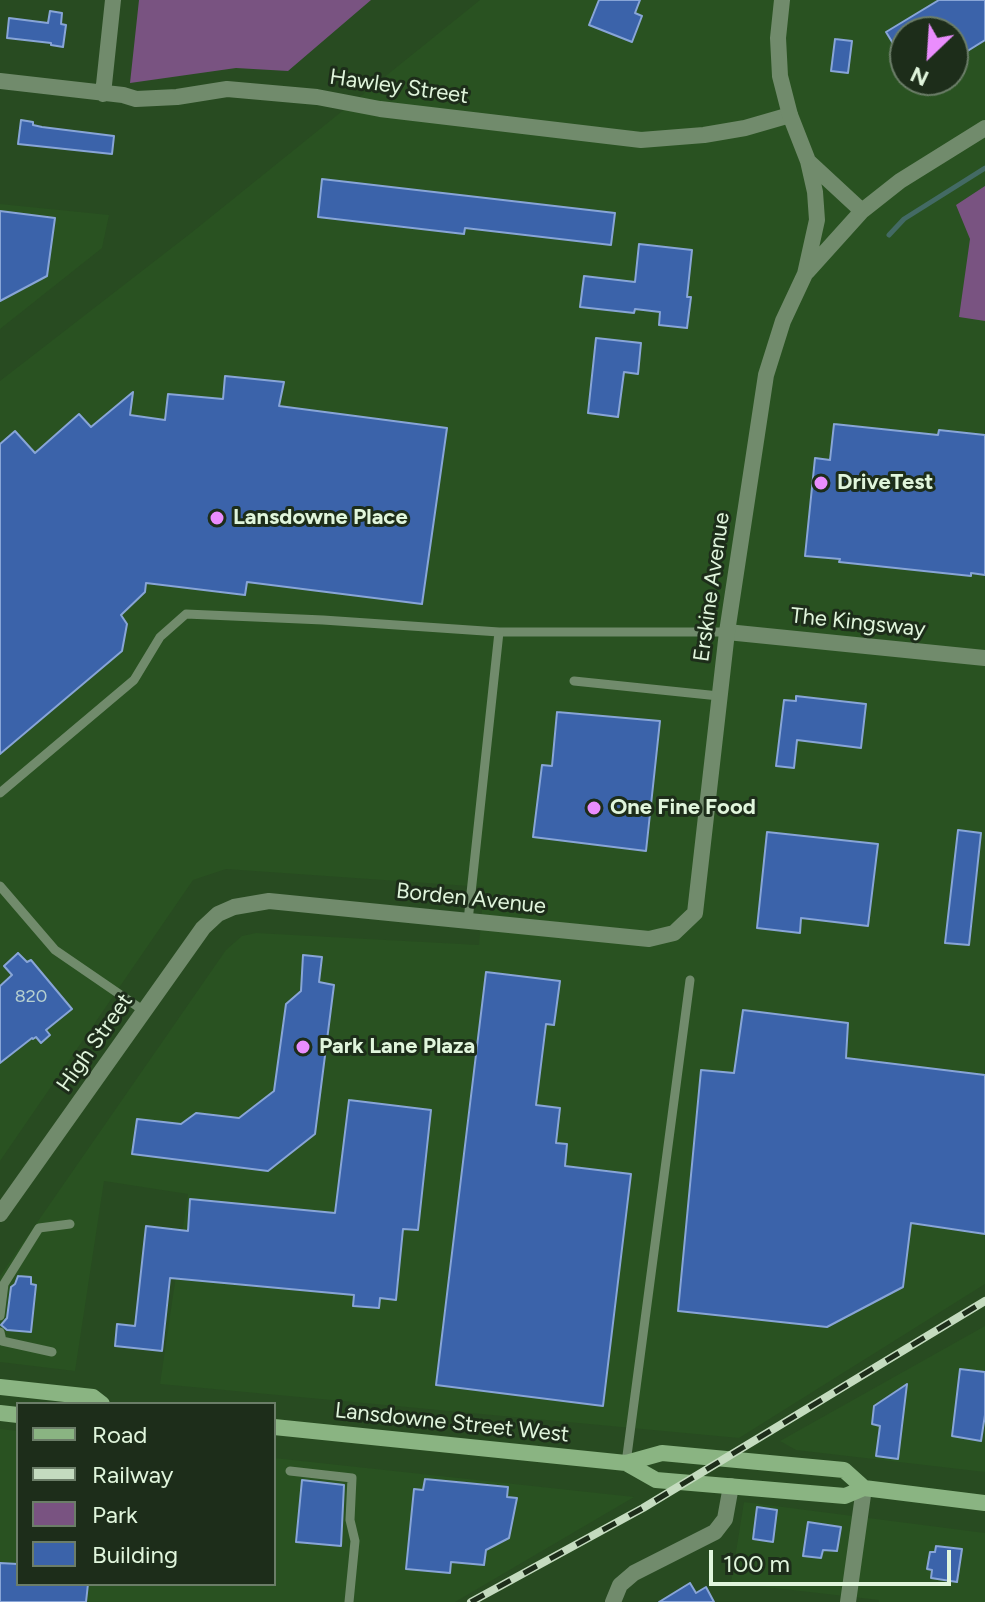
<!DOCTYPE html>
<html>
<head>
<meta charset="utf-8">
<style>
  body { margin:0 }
  #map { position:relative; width:985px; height:1602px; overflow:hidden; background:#284b21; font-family:Figtree,sans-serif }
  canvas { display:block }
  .legend { position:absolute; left:16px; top:1402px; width:260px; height:184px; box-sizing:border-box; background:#1d2d1a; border:2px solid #6b7d68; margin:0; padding:10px 14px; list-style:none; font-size:24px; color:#e0f5dc }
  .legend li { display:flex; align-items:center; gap:16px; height:40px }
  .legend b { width:40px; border:2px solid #6b7d68 }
  .north { position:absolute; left:889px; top:16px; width:80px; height:80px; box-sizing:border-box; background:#1d2d1a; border:2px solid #6b7d68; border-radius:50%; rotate:205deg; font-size:22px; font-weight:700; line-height:32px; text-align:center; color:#e0f5dc }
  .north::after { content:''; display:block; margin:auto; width:28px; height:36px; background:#ea8dfd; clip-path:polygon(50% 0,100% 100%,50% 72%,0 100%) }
  .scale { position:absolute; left:709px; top:1550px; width:242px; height:36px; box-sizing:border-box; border:4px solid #e0f5dc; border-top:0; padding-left:10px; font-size:24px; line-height:28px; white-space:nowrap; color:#e0f5dc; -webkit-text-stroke:6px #1d2d1a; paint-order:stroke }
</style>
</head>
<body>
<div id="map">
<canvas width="985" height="1602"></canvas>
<ul class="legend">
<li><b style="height:10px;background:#8ab482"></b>Road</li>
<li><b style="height:10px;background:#c4dbbf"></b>Railway</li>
<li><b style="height:22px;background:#795381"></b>Park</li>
<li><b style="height:22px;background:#3b63aa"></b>Building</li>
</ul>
<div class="north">N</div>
<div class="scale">100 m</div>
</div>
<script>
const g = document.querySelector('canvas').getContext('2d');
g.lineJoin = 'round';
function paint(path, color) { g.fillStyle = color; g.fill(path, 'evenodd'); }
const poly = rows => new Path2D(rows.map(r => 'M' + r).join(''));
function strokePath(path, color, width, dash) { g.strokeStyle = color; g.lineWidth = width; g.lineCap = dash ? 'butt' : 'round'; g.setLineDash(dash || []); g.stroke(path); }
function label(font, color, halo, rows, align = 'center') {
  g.font = font + ' Figtree,sans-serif'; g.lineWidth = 6; g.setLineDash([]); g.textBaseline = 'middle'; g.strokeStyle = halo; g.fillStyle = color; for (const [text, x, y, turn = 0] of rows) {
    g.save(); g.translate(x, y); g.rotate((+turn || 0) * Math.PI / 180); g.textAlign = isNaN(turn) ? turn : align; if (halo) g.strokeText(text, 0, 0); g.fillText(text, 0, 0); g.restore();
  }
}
paint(poly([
  [480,0,985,0,985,1284,739,1438,160,1384,188,1194,104,1181,75,1371,0,1362,0,1276,226,950,242,936,256,933,479,945,484,887,226,869,193,880,0,1161,0,381,191,233],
  [905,32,953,32,953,80,905,80],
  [0,204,109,215,102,248,0,329],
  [985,1326,985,1472,796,1450,780,1441],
  [0,1429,18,1431,18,1584,274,1584,274,1458,634,1497,455,1602,0,1602],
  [744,1502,985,1533,985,1602,879,1602,879,1600,731,1583]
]), '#295221');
paint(poly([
  [139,0,371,0,288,71,236,68,130,83],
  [985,186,985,321,959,317,970,239,956,205]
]), '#795381');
strokePath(poly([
  [889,235,904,219,985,168]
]), '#436a64', 5);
const building = poly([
  [599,0,640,0,635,13,642,16,632,42,589,25,599,0],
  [939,0,985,0,985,40,953,60,953,32,905,32,905,63,886,32,939,0],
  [50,11,62,13,61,24,66,25,63,47,51,45,51,43,7,38,9,18,48,23,50,11],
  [835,39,852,41,848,73,831,71,835,39],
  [21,120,33,122,33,125,42,127,114,136,112,154,18,144,21,120],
  [322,179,615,213,611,245,465,228,464,234,318,217,322,179],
  [0,211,55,218,47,276,0,301,0,211],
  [639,244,692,250,687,297,691,297,687,328,659,325,660,312,635,309,634,313,580,307,584,276,635,282,639,244],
  [596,338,641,343,638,374,624,372,618,417,588,413,596,338],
  [225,376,284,382,279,406,447,428,422,604,247,582,245,595,146,583,145,592,121,615,127,624,122,651,0,754,0,444,15,431,35,453,79,414,91,427,133,392,130,415,165,420,168,394,223,399,225,376],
  [834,424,938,435,939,430,985,435,985,575,971,573,971,576,839,562,840,559,805,556,815,458,830,460,834,424],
  [796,696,866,704,861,748,797,740,794,768,776,766,784,700,796,701,796,696],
  [557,712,660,721,646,851,533,837,542,765,552,766,557,712],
  [958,830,981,833,969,945,945,943,958,830],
  [767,832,878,844,868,926,801,918,800,933,757,928,767,832],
  [18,953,27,962,31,960,72,1009,46,1030,50,1035,41,1043,36,1037,33,1039,32,1038,0,1063,0,986,12,975,4,966,18,953],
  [303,955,322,957,319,982,334,985,315,1134,268,1171,132,1154,137,1119,181,1124,196,1113,239,1118,274,1091,286,1004,301,991,303,955],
  [486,972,560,981,554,1025,546,1024,536,1105,560,1108,556,1143,567,1144,565,1166,631,1174,603,1406,436,1385,486,972],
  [743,1010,848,1023,846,1058,985,1075,985,1234,911,1223,903,1287,827,1327,678,1311,701,1070,734,1073,743,1010],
  [349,1100,431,1110,418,1230,403,1229,396,1300,380,1298,379,1308,353,1306,354,1295,170,1278,162,1351,115,1346,117,1324,135,1326,146,1226,188,1231,190,1199,335,1213,349,1100],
  [18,1276,31,1277,31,1284,36,1285,31,1332,7,1330,1,1325,7,1318,11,1287,15,1284,18,1276],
  [960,1369,985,1372,985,1415,981,1441,952,1436,960,1369],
  [907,1384,898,1459,876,1456,880,1426,872,1424,874,1406,907,1384],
  [425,1479,508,1487,507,1497,517,1498,509,1538,486,1550,484,1565,451,1562,450,1573,406,1569,414,1489,423,1490,425,1479],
  [302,1480,344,1485,341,1546,296,1542,302,1480],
  [757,1507,777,1510,773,1542,753,1539,757,1507],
  [808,1522,841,1527,837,1551,823,1550,821,1558,803,1556,808,1522],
  [936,1546,962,1549,957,1582,931,1578,932,1570,927,1569,930,1552,935,1552,936,1546],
  [0,1563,18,1564,18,1584,88,1584,86,1602,0,1602,0,1563],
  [690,1583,696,1593,706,1587,714,1602,659,1602,690,1583]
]);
paint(building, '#3b63aa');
strokePath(building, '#88a5d7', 2);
strokePath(poly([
  [574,681,719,696],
  [0,793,134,680,160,637,186,614,323,620,499,632,727,632],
  [0,886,55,950,144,1011],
  [468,921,499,632],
  [0,1316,4,1284,39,1228,70,1224],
  [0,1332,2,1341,52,1352],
  [626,1463,690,980],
  [290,1471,352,1478,350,1520,355,1541,349,1602]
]), '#718b6c', 9);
strokePath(poly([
  [0,81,123,95,136,99,177,97,227,89,317,97,380,109,641,140,704,135,745,128,790,115],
  [103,94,113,0],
  [727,632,985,658],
  [613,1602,620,1585,634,1573,715,1532,725,1519,731,1486],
  [848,1602,864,1488]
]), '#718b6c', 16);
strokePath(poly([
  [782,0,778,38,780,76,790,115,808,161,862,211],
  [807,272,862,211,900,181,985,128],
  [0,1214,203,928,218,914,234,907,269,901,649,939,674,933,695,913,727,632,766,375,783,321,805,274,817,220,815,192,808,161]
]), '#718b6c', 16);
strokePath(poly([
  [0,1387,93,1397,102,1404],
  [0,1413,18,1415],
  [274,1427,626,1463,662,1453,844,1470,864,1488],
  [626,1463,656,1480,845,1496,864,1488,985,1503]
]), '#8ab482', 16);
const rail = poly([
  [471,1602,643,1508,985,1301]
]);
strokePath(rail, '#c4dbbf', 8);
strokePath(rail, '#1d2d1a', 5, [15]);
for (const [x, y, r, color] of [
  [821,483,8,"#ea8dfd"],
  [217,518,8,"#ea8dfd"],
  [594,808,8,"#ea8dfd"],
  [303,1047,8,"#ea8dfd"]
]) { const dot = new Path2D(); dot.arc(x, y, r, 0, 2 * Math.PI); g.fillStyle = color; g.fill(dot); strokePath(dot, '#1d2d1a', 3); }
label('18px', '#b7d0d0', null, [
  ["820",31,997]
]);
label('22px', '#e0f5dc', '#1d2d1a', [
  ["Hawley Street",399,87,8],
  ["Erskine Avenue",712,587,-82],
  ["The Kingsway",858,623,6],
  ["Borden Avenue",471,899,6],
  ["High Street",95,1043,-55],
  ["Lansdowne Street West",452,1423,6]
]);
label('bold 22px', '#e0f5dc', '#1d2d1a', [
  ["DriveTest",837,483],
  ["Lansdowne Place",233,518],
  ["One Fine Food",610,808],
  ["Park Lane Plaza",319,1047]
], 'left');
</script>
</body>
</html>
